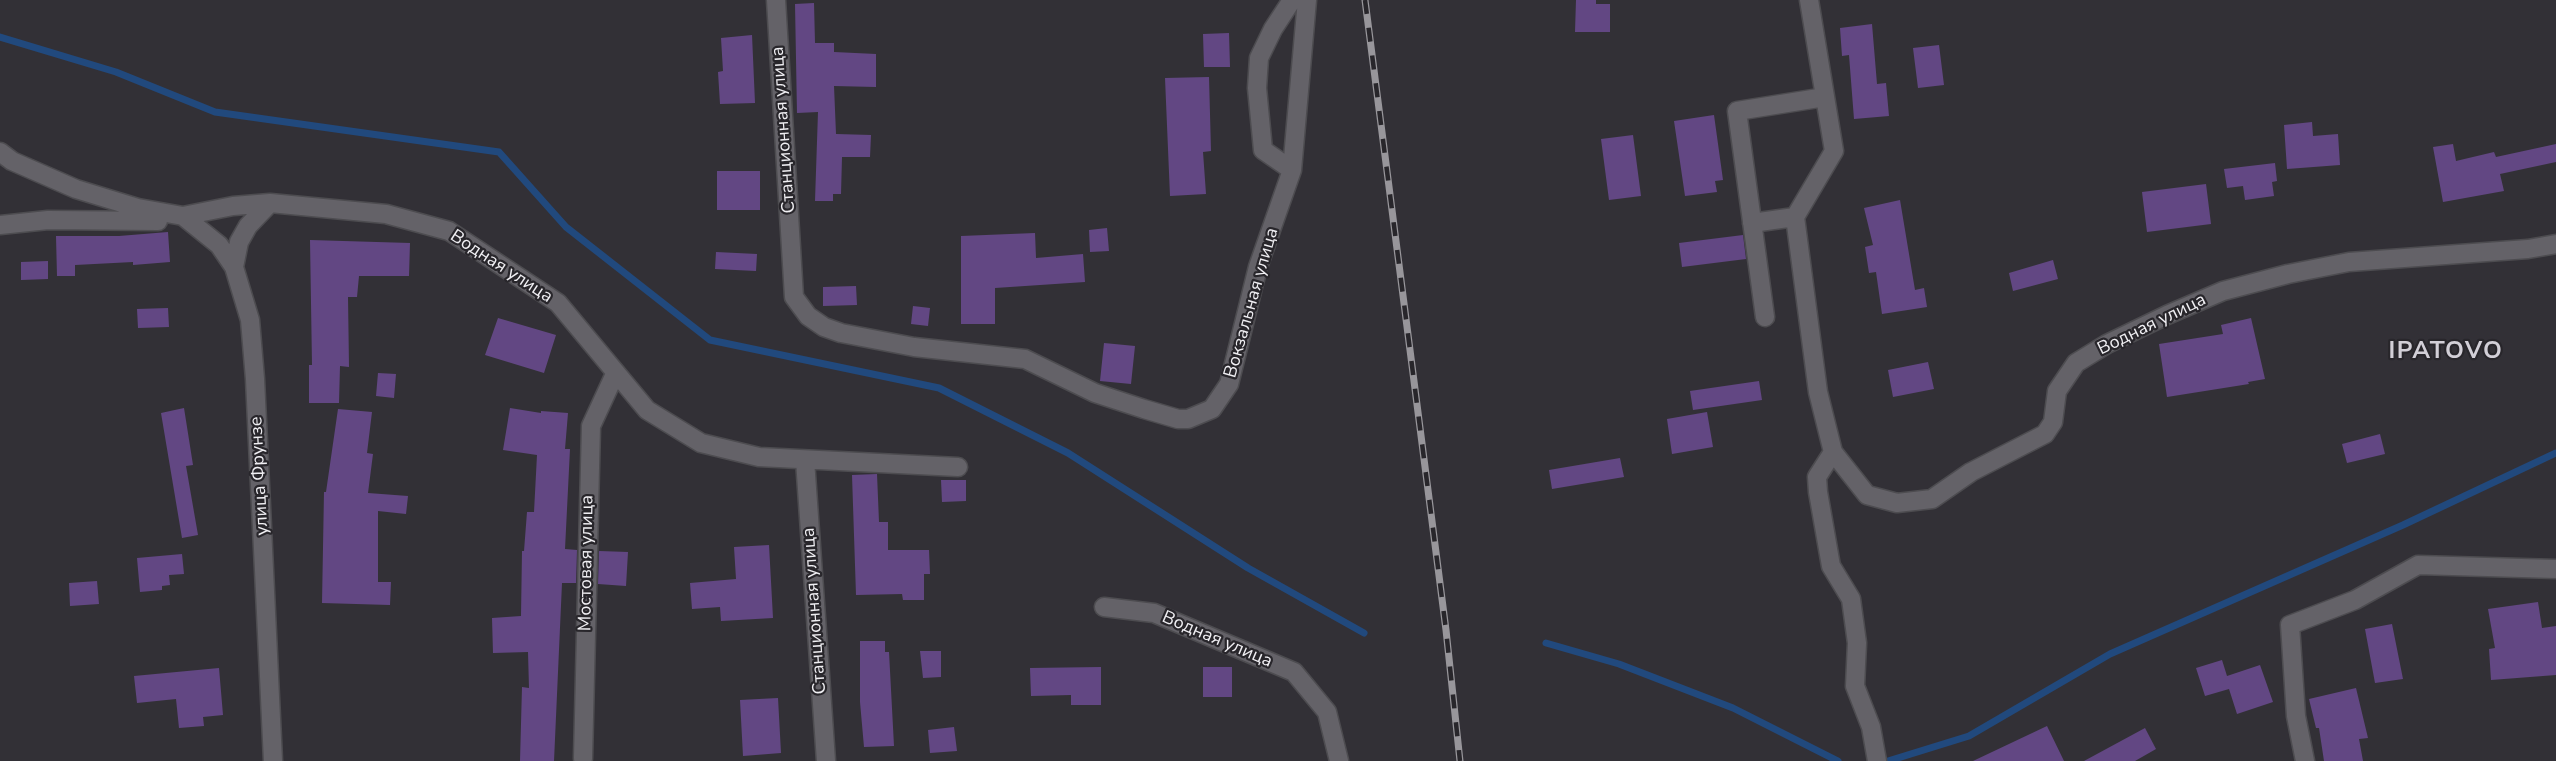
<!DOCTYPE html>
<html>
<head>
<meta charset="utf-8">
<style>
  body { margin:0 }
  canvas { display:block; background:#323036 }
</style>
</head>
<body>
<canvas width="2556" height="761"></canvas>
<script>
const g = document.querySelector('canvas').getContext('2d');
g.lineJoin = 'round';
const poly = rows => new Path2D(rows.map(r => 'M' + r).join(''));
function strokePath(path, color, width, dash) { g.strokeStyle = color; g.lineWidth = width; g.lineCap = dash ? 'butt' : 'round'; g.setLineDash(dash || []); g.stroke(path); }
function paint(path, color) { g.fillStyle = color; g.fill(path, 'evenodd'); }
function label(font, color, halo, rows, align = 'center') {
  g.font = font + ' "Nunito Sans",sans-serif'; g.lineWidth = 4.5; g.setLineDash([]); g.textBaseline = 'middle'; g.strokeStyle = halo; g.fillStyle = color; for (const [text, x, y, turn = 0] of rows) {
    g.save(); g.translate(x, y); g.rotate((+turn || 0) * Math.PI / 180); g.textAlign = isNaN(turn) ? turn : align; if (halo) g.strokeText(text, 0, 0); g.fillText(text, 0, 0); g.restore();
  }
}
strokePath(poly([
  [0,37,116,72,215,112,499,152,566,227,710,340,939,388,1068,453,1248,568,1364,633],
  [1546,643,1619,664,1733,708,1838,761],
  [1888,761,1969,736,2110,654,2403,525,2556,453]
]), '#21497d', 7);
paint(poly([
  [1576,0,1596,0,1596,4,1610,4,1610,32,1575,32],
  [814,3,815,43,834,43,834,52,876,54,876,87,834,86,836,134,871,135,870,157,842,157,841,194,833,194,833,201,815,201,818,112,797,113,795,4],
  [1872,24,1877,84,1886,83,1889,116,1854,119,1849,55,1842,56,1840,28],
  [1229,33,1230,67,1204,67,1203,34],
  [752,35,755,103,720,104,718,72,723,71,721,38],
  [1939,45,1944,85,1918,88,1913,48],
  [1209,77,1211,151,1203,152,1206,194,1170,196,1165,78],
  [1714,115,1723,180,1715,181,1717,192,1685,196,1674,121],
  [2312,122,2313,136,2338,134,2340,165,2287,169,2284,125],
  [1633,135,1641,196,1609,200,1601,139],
  [2453,144,2456,161,2494,152,2496,157,2556,144,2556,162,2500,174,2504,191,2443,202,2433,147],
  [2275,163,2277,181,2272,182,2274,196,2245,200,2243,186,2227,188,2224,169],
  [717,171,760,171,760,210,717,210],
  [2206,184,2211,224,2147,232,2142,192],
  [1900,200,1915,290,1924,288,1927,307,1882,314,1876,272,1869,273,1865,247,1873,245,1864,208],
  [1107,228,1109,251,1090,252,1089,230],
  [168,232,170,262,133,265,133,262,75,265,75,276,57,276,56,236,119,236],
  [1035,233,1036,258,1083,254,1085,282,995,288,995,324,961,324,961,236],
  [1743,235,1746,259,1682,267,1679,243],
  [310,240,410,243,409,276,359,276,357,297,348,297,349,367,340,366,339,403,309,403,309,365,312,365],
  [716,252,757,254,756,271,715,269],
  [2053,260,2058,279,2013,291,2009,273],
  [48,261,48,279,21,280,21,262],
  [856,286,857,305,823,306,823,287],
  [913,306,930,308,928,326,911,324],
  [168,308,169,327,138,328,137,309],
  [498,318,556,335,544,373,485,355],
  [2251,318,2265,379,2248,382,2249,384,2167,397,2159,344,2223,334,2221,325],
  [1104,343,1135,346,1131,384,1100,381],
  [1928,362,1934,389,1893,397,1888,370],
  [378,373,396,374,394,398,376,396],
  [1759,381,1762,400,1693,410,1690,391],
  [184,408,193,465,186,466,198,535,182,538,161,413],
  [510,408,541,413,541,411,568,413,565,449,570,449,565,549,577,550,576,583,562,583,554,761,520,761,522,687,529,688,528,652,493,653,492,618,521,616,522,551,524,551,527,512,534,512,537,455,503,450],
  [338,409,372,412,367,453,373,454,368,493,408,496,406,514,378,511,378,582,391,582,390,605,322,603,324,492,326,492],
  [1707,412,1713,447,1672,454,1667,419],
  [2380,434,2385,454,2347,463,2342,444],
  [1620,458,1624,477,1552,489,1549,470],
  [877,474,879,522,888,522,888,550,929,550,930,574,924,574,924,600,903,600,902,594,856,595,852,475],
  [941,480,966,480,966,501,942,502],
  [769,545,773,618,721,621,720,607,692,609,690,583,736,579,734,547],
  [599,551,628,552,626,586,598,584],
  [182,554,184,574,169,575,170,585,162,586,162,590,140,592,137,558],
  [97,581,99,604,70,606,69,583],
  [2538,602,2542,628,2556,626,2556,675,2491,680,2489,649,2495,648,2488,609],
  [2392,624,2403,679,2375,683,2365,629],
  [860,641,885,641,885,652,889,652,894,746,864,747,860,702],
  [920,651,941,651,941,677,923,678],
  [2222,660,2227,676,2260,665,2273,702,2237,714,2229,689,2205,696,2196,668],
  [1101,667,1101,705,1071,705,1071,695,1031,696,1030,668],
  [1203,667,1232,667,1232,697,1203,697],
  [219,668,223,715,203,717,204,726,179,728,176,699,137,703,134,676],
  [2356,688,2368,738,2359,739,2363,761,2324,761,2319,728,2316,728,2309,699],
  [778,698,781,753,743,756,740,700],
  [2047,726,2064,761,1973,761],
  [954,727,957,751,930,753,928,730],
  [2145,728,2156,749,2135,761,2084,761]
]), '#624783');
const minor = poly([
  [776,0,794,297,808,316,824,327,841,333,914,347,1025,359,1095,393,1144,409,1178,419,1188,419,1212,409,1229,384,1258,267,1292,170,1307,0],
  [1292,0,1273,29,1259,58,1257,88,1263,150,1292,170],
  [1809,0,1834,151,1795,217,1818,392,1833,452,1867,495,1897,503,1932,499,1971,472,2045,434,2053,422,2057,391,2076,363,2107,344,2167,315,2223,291,2288,274,2349,262,2528,249,2556,244],
  [0,152,12,161,76,189,138,208,183,216,233,206,270,203,386,214,449,231,558,303,647,410,701,443,759,457,958,467],
  [183,216,219,245,234,267,250,320,255,379,273,761],
  [1752,223,1795,217],
  [0,225,48,220,158,221],
  [234,267,239,242,248,226,270,203],
  [1765,317,1737,111,1825,97],
  [1833,452,1817,477,1818,492,1831,566,1851,599,1857,643,1855,686,1871,727,1877,761],
  [805,460,826,761],
  [1104,607,1154,613,1294,672,1327,712,1339,761],
  [583,758,591,426,615,374],
  [2305,761,2296,716,2290,625,2355,600,2418,565,2556,569]
]);
strokePath(minor, '#4d4c50', 21);
strokePath(minor, '#646268', 18);
const rail = poly([
  [1365,0,1446,630,1460,761]
]);
strokePath(rail, '#98969b', 7);
strokePath(rail, '#28262b', 4.5, [14]);
label('18px', '#f0eff3', '#28262b', [
  ["Станционная улица",784,130,-94],
  ["Водная улица",501,267,33],
  ["Вокзальная улица",1252,303,-74],
  ["Водная улица",2152,325,-26],
  ["улица Фрунзе",260,476,-93],
  ["Мостовая улица",587,563,-89],
  ["Станционная улица",815,611,-94],
  ["Водная улица",1217,640,23]
]);
g.letterSpacing = '1.5px';
label('bold 24px', '#d2cfd7', '#28262b', [
  ["IPATOVO",2446,352]
]);
g.letterSpacing = '0px';
</script>
</body>
</html>
